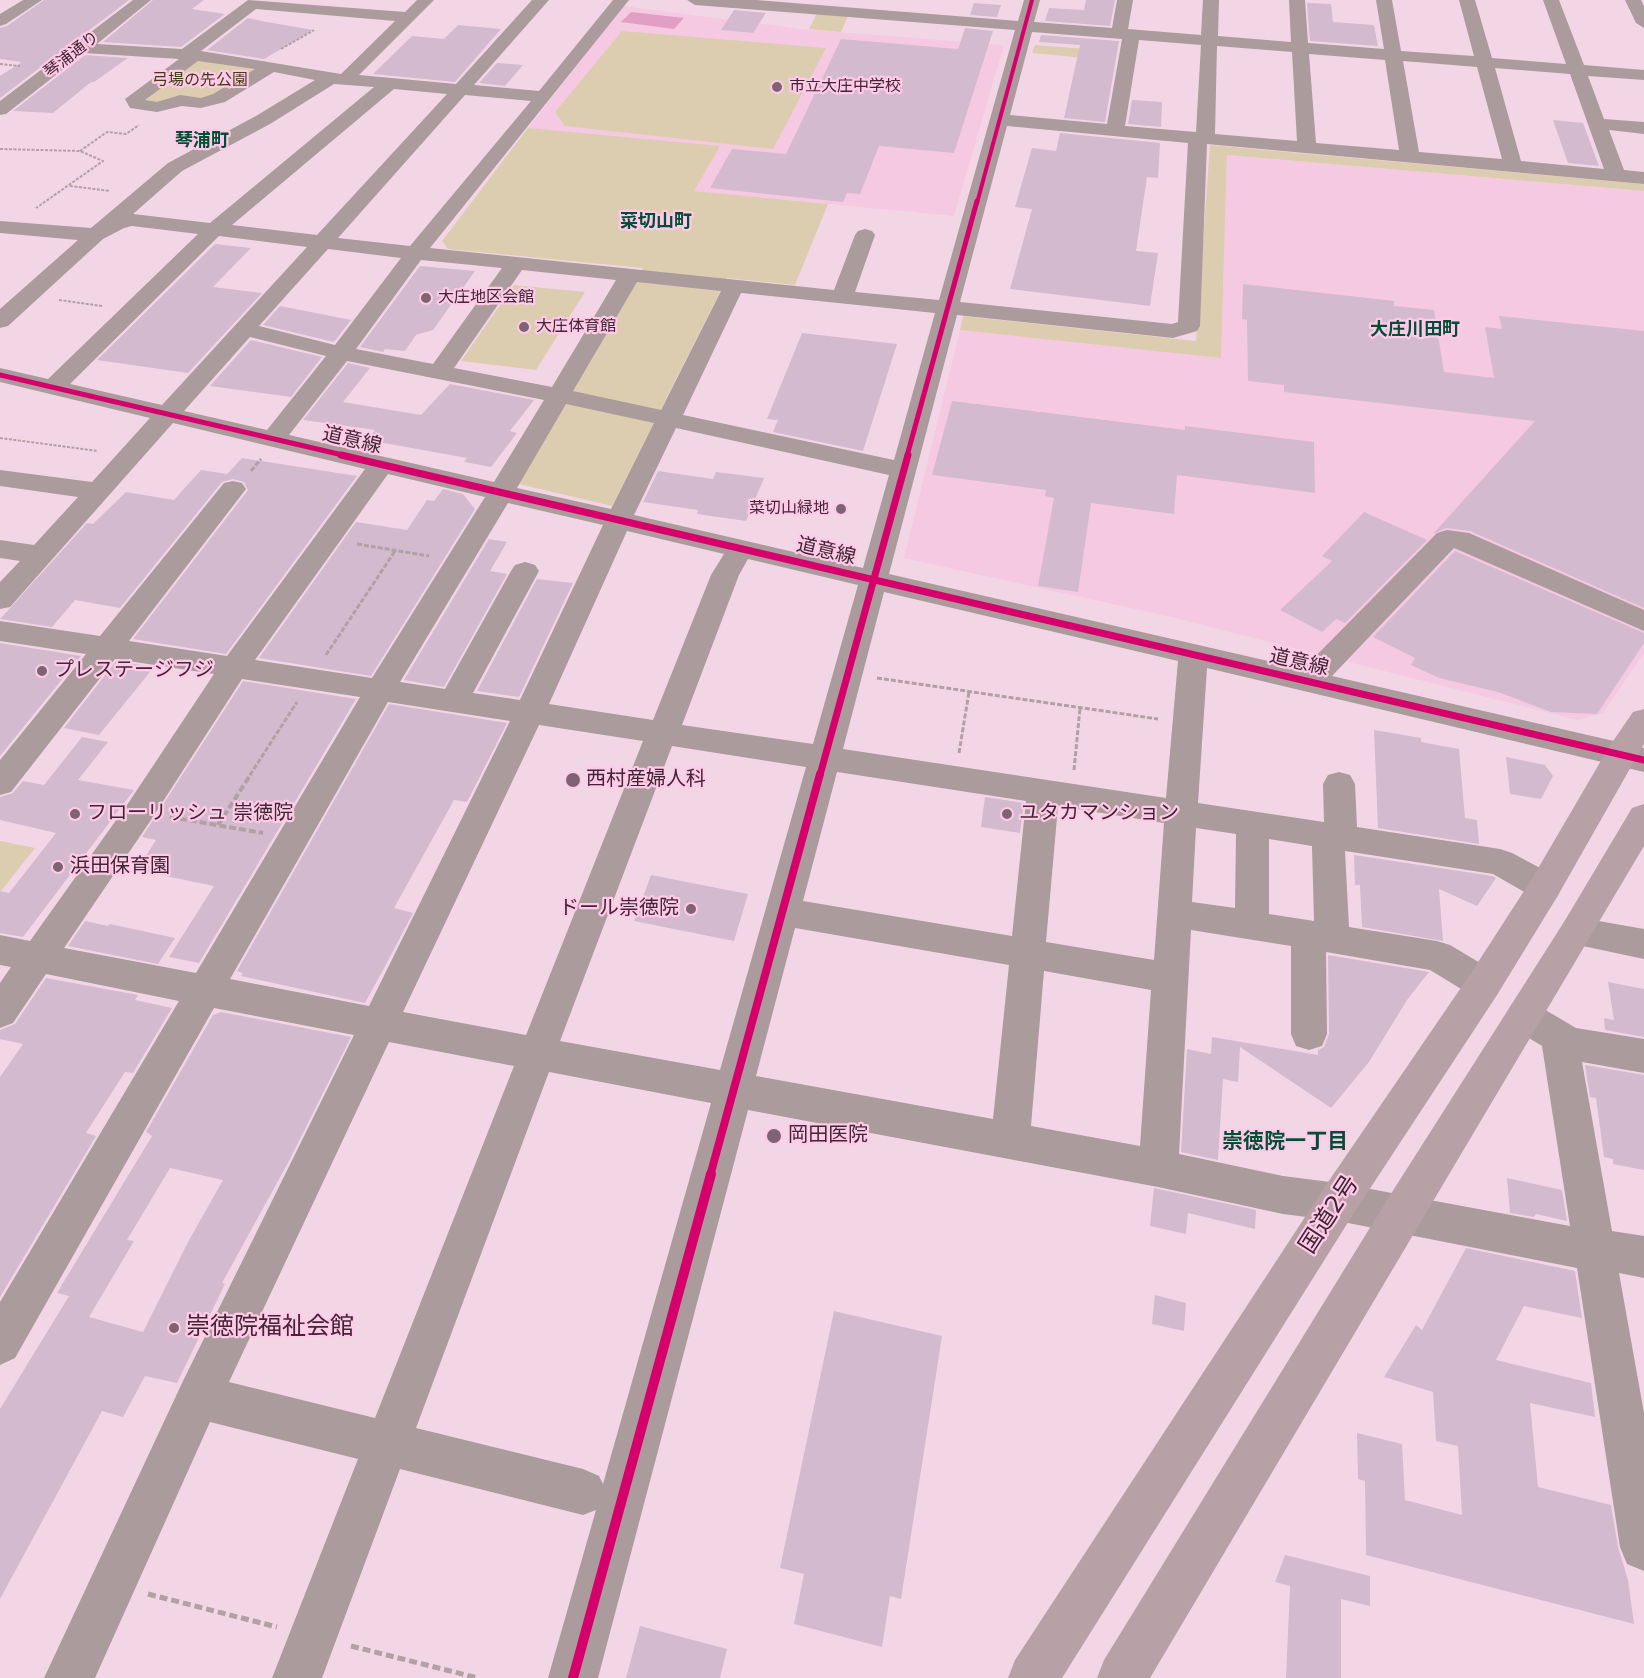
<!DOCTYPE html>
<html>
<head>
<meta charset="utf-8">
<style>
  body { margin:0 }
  canvas { display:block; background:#f3d6e6 }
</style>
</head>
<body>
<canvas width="1644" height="1678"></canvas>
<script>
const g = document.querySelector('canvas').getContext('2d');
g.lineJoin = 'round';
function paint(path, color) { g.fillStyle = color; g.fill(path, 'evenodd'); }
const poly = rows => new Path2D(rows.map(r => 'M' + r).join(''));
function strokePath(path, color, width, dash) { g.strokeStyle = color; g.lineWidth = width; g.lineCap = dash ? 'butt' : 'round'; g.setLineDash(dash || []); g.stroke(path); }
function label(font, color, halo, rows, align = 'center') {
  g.font = font + ' "DejaVu Sans","Noto Sans JP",sans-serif'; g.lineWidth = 4.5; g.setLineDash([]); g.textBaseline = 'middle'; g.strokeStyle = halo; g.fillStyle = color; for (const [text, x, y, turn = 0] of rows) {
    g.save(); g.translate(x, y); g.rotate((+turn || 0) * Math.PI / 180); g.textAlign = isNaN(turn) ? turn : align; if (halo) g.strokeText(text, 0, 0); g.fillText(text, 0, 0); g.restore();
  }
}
paint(poly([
  [623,6,801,29,1004,45,954,216,494,172],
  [1227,155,1644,191,1644,653,1603,713,1577,720,1171,617,904,558,960,330,1221,357]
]), '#f6c9e2');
paint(poly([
  [817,13,848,16,841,32,809,29],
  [622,31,826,48,773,149,565,126,555,112],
  [1035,45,1087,49,1085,58,1032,53],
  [199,60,262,68,217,97,170,103,143,103,142,99,190,62],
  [528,128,720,146,694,191,828,204,795,285,727,278,612,506,519,484,643,268,448,249,442,241],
  [1210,145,1644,184,1644,191,1227,155,1221,358,960,330,963,316,1196,341],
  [514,285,585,292,536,370,461,361],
  [0,841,35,848,1,891,0,890]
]), '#dccdb0');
paint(poly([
  [631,12,684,18,674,29,621,22]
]), '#e29fc6');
paint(poly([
  [44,0,129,0,0,98,0,76,22,62,0,59,0,28,7,26],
  [153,0,204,0,192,9,225,14,181,47,103,42],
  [1086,0,1115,0,1110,26,1045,21,1049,8,1084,10],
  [974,3,1001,5,997,17,970,15],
  [1307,3,1331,4,1333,22,1374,25,1378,46,1310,41],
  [734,10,766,13,753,33,721,30],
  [248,18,262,21,261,21,313,30,264,59,207,50],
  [458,25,501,29,455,82,373,74,412,36,444,39],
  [965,28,993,31,954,153,879,146,860,194,847,193,843,202,710,188,732,149,786,154,841,39,958,49],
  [1041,35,1119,41,1105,122,1064,118,1080,45,1039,42],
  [85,55,128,58,94,82,91,82,53,113,13,111],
  [497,63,523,65,505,86,479,83],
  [1132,100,1162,102,1161,127,1128,124],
  [1553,120,1583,123,1599,166,1568,163],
  [1060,133,1160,143,1158,178,1147,177,1136,251,1158,253,1150,306,1010,289,1032,209,1015,207,1032,148,1056,151],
  [215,244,251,248,213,287,262,293,188,373,97,360],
  [420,266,475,271,433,330,416,335,405,351,385,349,383,352,360,347],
  [1243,284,1394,301,1394,306,1434,310,1444,372,1494,378,1485,327,1502,329,1499,316,1644,331,1644,608,1470,531,1446,528,1433,534,1535,421,1284,392,1284,385,1248,381,1247,320,1242,319],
  [280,306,351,320,334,342,263,325],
  [802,333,897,344,863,451,773,432,778,420,767,419],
  [251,340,322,357,291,397,210,386],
  [348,363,370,368,343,402,421,415,450,384,534,400,510,431,517,433,491,467,464,462,467,458,367,440,375,430,303,420],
  [952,401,1185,430,1185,426,1314,442,1315,493,1177,475,1174,514,1091,503,1078,592,1038,586,1054,498,1045,496,1046,490,932,475],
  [242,458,357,476,226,654,133,639,248,490,244,482,233,479,222,482,120,608,75,600,52,627,0,619,87,523,93,524,126,492,174,500,201,470,227,474],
  [658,471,713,479,716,472,764,478,746,521,697,514,698,510,643,502],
  [443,489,463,494,475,509,371,676,259,658,356,522,407,530,427,500,434,501],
  [1364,512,1427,540,1345,623,1336,619,1322,632,1280,610,1332,561,1322,556],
  [489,539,507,542,490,571,507,574,444,687,404,680],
  [1455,551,1644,633,1644,643,1597,714,1551,712,1498,692,1439,678,1411,665,1415,658,1373,637],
  [537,579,573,583,519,697,477,691],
  [0,643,81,656,0,756],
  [116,661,154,667,99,735,64,728],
  [243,681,356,699,199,963,169,957,214,886,137,870,156,840,142,837],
  [389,704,507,723,467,802,454,800,394,908,413,913,382,972,365,1003,241,976,243,973,237,971],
  [1374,730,1421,738,1421,742,1459,749,1465,818,1477,820,1479,844,1378,828],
  [82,737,108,742,78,780,134,790,23,937,0,933,0,891,9,893,56,833,0,820,0,797,13,793,23,781,44,785],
  [1506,757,1545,765,1553,776,1541,799,1510,794],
  [985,797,1024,803,1020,833,981,827],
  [1354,855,1492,876,1496,878,1477,906,1439,889,1443,941,1362,927,1360,885,1355,885],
  [651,875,748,894,734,941,634,921],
  [85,921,108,926,110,924,175,938,158,964,68,946],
  [1328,955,1429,972,1407,1000,1369,1062,1331,1108,1240,1047,1238,1082,1223,1079,1218,1160,1181,1152,1187,1049,1211,1054,1212,1037,1318,1055,1318,1050,1324,1047,1329,1034],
  [46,978,138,995,135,1000,172,1008,133,1073,125,1072,86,1133,96,1136,0,1297,0,1077,23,1044,0,1039,0,1030,15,1024],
  [1608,982,1644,989,1644,1037,1605,1030,1604,1018,1614,1020],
  [221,1012,351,1037,289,1161,222,1283,225,1284,177,1383,145,1376,123,1417,102,1411,0,1599,0,1409,69,1296,57,1293,152,1136,146,1132,213,1015],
  [170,1168,223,1180,188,1242,143,1332,89,1317,134,1241,127,1240],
  [1585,1065,1644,1075,1644,1170,1613,1164,1613,1159,1604,1157,1596,1098,1590,1097],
  [1507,1178,1562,1190,1567,1221,1536,1214,1534,1217,1510,1213],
  [1154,1188,1256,1210,1255,1229,1188,1213,1186,1234,1150,1226],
  [1466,1248,1575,1271,1582,1318,1524,1306,1496,1360,1591,1383,1595,1417,1530,1403,1538,1487,1611,1505,1618,1547,1628,1580,1634,1624,1366,1555,1365,1481,1358,1479,1357,1433,1402,1444,1405,1500,1462,1515,1458,1446,1436,1441,1433,1392,1384,1377,1416,1325,1422,1330],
  [1155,1295,1186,1303,1184,1331,1152,1324],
  [834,1311,942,1336,901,1599,890,1596,882,1647,794,1624,804,1574,780,1568],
  [1285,1555,1370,1576,1370,1606,1341,1599,1341,1678,1286,1678,1290,1586,1275,1582],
  [640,1626,727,1649,720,1678,626,1678]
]), '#d4bacf');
strokePath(poly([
  [281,49,314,30],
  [0,64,20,66],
  [0,149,80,151,103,161,36,208],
  [80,151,107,132,126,134,139,125],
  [70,186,110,191],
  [59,300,102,306],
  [0,438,98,451]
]), '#b2a0a5', 2, [3, 1.5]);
strokePath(poly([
  [251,471,261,459],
  [357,544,429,556],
  [326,655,395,551],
  [877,678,1158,719],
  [959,753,969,692],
  [1074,770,1080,708],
  [250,775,297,702]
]), '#b2a0a5', 3, [5, 2]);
strokePath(poly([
  [170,817,263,833],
  [218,825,251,774]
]), '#b2a0a5', 4, [7, 3]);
strokePath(poly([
  [148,1594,277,1627],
  [351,1646,478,1678]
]), '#b2a0a5', 5, [8, 4]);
paint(poly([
  [23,0,42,0,6,24,0,26,0,14,23,0],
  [133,0,151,0,97,44,182,49,248,0,405,12,417,0,434,0,359,75,456,84,532,0,549,0,474,85,539,91,613,0,629,0,430,248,834,290,855,235,858,231,865,229,872,231,875,235,855,292,939,300,1015,30,695,5,687,0,756,0,1018,21,1024,0,1040,0,1034,22,1112,28,1117,0,1133,0,1128,29,1201,35,1203,0,1219,0,1218,36,1291,42,1289,0,1305,0,1308,43,1384,49,1376,0,1392,0,1401,51,1474,56,1459,0,1475,0,1492,58,1566,64,1543,0,1559,0,1584,65,1644,70,1644,80,1588,76,1604,119,1644,122,1644,134,1609,130,1624,170,1644,172,1644,184,1207,144,1200,326,1197,331,1173,338,957,315,889,574,1303,669,1437,533,1447,530,1469,533,1644,610,1644,631,1454,548,1332,676,1644,748,1644,772,1207,668,1198,803,1324,822,1323,784,1328,775,1339,772,1350,775,1355,784,1357,827,1500,849,1512,853,1557,877,1562,887,1557,897,1545,901,1533,897,1493,874,1345,851,1349,927,1437,941,1450,945,1497,973,1502,984,1497,995,1484,999,1471,995,1430,970,1326,952,1327,1034,1322,1046,1309,1050,1296,1046,1291,1034,1291,946,1191,930,1179,1154,1283,1176,1338,1183,1570,1226,1542,1046,1511,1027,1506,1016,1511,1005,1524,1000,1537,1005,1576,1028,1644,1039,1644,1073,1582,1062,1612,1231,1644,1236,1644,1278,1619,1273,1644,1413,1644,1571,1627,1564,1620,1547,1577,1268,1338,1221,1283,1214,1158,1187,748,1110,598,1678,548,1678,596,1510,583,1515,400,1469,322,1678,272,1678,358,1459,210,1422,95,1678,44,1678,183,1381,354,1035,214,1008,15,1358,0,1365,0,1302,179,1001,46,974,13,1023,0,1028,0,983,11,967,0,965,0,935,30,941,129,802,214,674,115,659,11,792,0,795,0,760,86,654,0,641,0,621,100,636,224,483,233,481,242,483,246,489,129,641,227,656,365,469,173,423,10,607,0,609,0,582,20,561,0,558,0,540,34,545,78,497,0,486,0,470,92,482,150,418,0,382,0,368,48,379,198,234,132,226,124,228,103,239,8,326,0,328,0,309,78,240,0,233,0,221,91,228,168,163,256,116,315,80,274,72,225,102,201,108,182,106,157,112,130,108,125,99,179,59,84,53,6,114,0,115,0,101,133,0],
  [256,9,395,21,341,74,201,51,256,9],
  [1032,32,1122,39,1107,124,1010,115,1032,32],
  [1139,40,1201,45,1196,132,1125,126,1139,40],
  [1217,46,1292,52,1297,141,1215,134,1217,46],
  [1309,54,1385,60,1399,150,1316,143,1309,54],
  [198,61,255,69,213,94,201,98,180,95,157,102,145,100,198,61],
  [1403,61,1477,67,1502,159,1419,152,1403,61],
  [1495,68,1570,74,1604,169,1521,161,1495,68],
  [334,84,374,87,210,223,133,214,182,171,270,124,334,84],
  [394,89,447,94,317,235,232,225,394,89],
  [465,95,531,101,410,246,338,238,465,95],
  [1007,126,1188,143,1178,322,1172,324,960,302,1007,126],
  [219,236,307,247,162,405,70,384,219,236],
  [328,249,401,258,335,345,259,326,328,249],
  [421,260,502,268,433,364,356,349,421,260],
  [522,270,616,280,552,387,454,368,522,270],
  [637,282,721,291,661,410,573,391,637,282],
  [741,293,935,313,894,460,683,415,741,293],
  [250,337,326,356,267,430,184,411,250,337],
  [347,361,544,400,494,482,289,435,347,361],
  [566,404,654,423,611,509,517,488,566,404],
  [676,428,889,475,863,568,634,515,676,428],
  [388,474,485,497,372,678,255,660,388,474],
  [508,503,603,525,520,700,473,693,539,571,535,565,525,562,515,565,511,571,445,689,400,682,508,503],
  [627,531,724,554,711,575,653,720,549,704,627,531],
  [748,559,858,585,813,744,682,725,739,575,748,559],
  [884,592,1178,661,1166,798,843,749,884,592],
  [242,679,360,697,196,973,64,948,151,820,242,679],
  [388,702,510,721,369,1006,230,979,388,702],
  [539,725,643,741,526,1035,403,1012,539,725],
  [672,746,806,767,720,1070,560,1041,672,746],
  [837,772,1026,801,1012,936,803,901,837,772],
  [1058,806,1164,823,1154,960,1046,942,1058,806],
  [1196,828,1236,834,1235,908,1192,902,1196,828],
  [1269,839,1312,846,1314,921,1269,914,1269,839],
  [795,928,1009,965,993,1119,756,1076,795,928],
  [1044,971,1151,990,1140,1146,1031,1126,1044,971],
  [389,1042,514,1066,375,1418,229,1382,389,1042],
  [549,1072,711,1103,603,1484,599,1476,583,1469,416,1428,549,1072],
  [1625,0,1641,0,1644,6,1644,28,1636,23,1625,0],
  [1576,917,1644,929,1644,959,1564,942,1559,932,1564,922,1576,917]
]), '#ab9b9c');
paint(poly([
  [1644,709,1644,744,1557,897,1497,995,1352,1216,1062,1678,1008,1678,1015,1660,1324,1188,1471,973,1533,877,1609,747,1633,712,1644,709],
  [1644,804,1644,846,1150,1678,1097,1678,1104,1660,1387,1200,1564,922,1632,808,1644,804]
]), '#b7a0a6');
strokePath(poly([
  [977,203,1032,0]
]), '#d6006c', 4);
strokePath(poly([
  [0,375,347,456],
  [907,456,977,201]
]), '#d6006c', 5);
strokePath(poly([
  [341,455,1644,760],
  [820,775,908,455]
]), '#d6006c', 7);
strokePath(poly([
  [710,1176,820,774]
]), '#d6006c', 8);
strokePath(poly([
  [573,1678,711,1174]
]), '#d6006c', 10);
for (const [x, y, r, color] of [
  [777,87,6,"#7e6473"],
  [426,298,6,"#7e6473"],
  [524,327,6,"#7e6473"],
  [841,509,6,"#7e6473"],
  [42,671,6,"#7e6473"],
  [573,780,8,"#7e6473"],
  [75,814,6,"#7e6473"],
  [1007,814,6,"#7e6473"],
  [58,867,6,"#7e6473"],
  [691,909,6,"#7e6473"],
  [774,1136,8,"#7e6473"],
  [174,1328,6,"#7e6473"]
]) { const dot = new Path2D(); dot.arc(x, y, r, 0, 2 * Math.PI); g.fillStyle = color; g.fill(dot); strokePath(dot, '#ffcae7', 2); }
label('16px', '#3f2635', '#ffcae7', [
  ["琴浦通り",72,55,-38]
]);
label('16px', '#3f3c13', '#ffcae7', [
  ["弓場の先公園",200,81]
]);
label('16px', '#3f2635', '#ffcae7', [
  ["市立大庄中学校",789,87],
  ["大庄地区会館",438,298],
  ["大庄体育館",536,327],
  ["菜切山緑地",829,509,"right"]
], 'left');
label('bold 18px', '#004e35', '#ffcae7', [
  ["琴浦町",202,141],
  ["菜切山町",656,222],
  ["大庄川田町",1415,330]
]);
label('20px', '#3f2635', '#ffcae7', [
  ["道意線",352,441,13],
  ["道意線",826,552,13],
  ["道意線",1299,663,13]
]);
label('20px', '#3f2635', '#ffcae7', [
  ["プレステージフジ",54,671],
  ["西村産婦人科",586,780],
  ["フローリッシュ 崇徳院",87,814],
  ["ユタカマンション",1019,814],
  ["浜田保育園",70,867],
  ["ドール崇徳院",679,909,"right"],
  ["岡田医院",788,1136]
], 'left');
label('bold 21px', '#004e35', '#ffcae7', [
  ["崇徳院一丁目",1285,1143]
]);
label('24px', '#3f2635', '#ffcae7', [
  ["国道2号",1330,1215,-57]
]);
label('24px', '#3f2635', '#ffcae7', [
  ["崇徳院福祉会館",186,1328]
], 'left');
</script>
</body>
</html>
